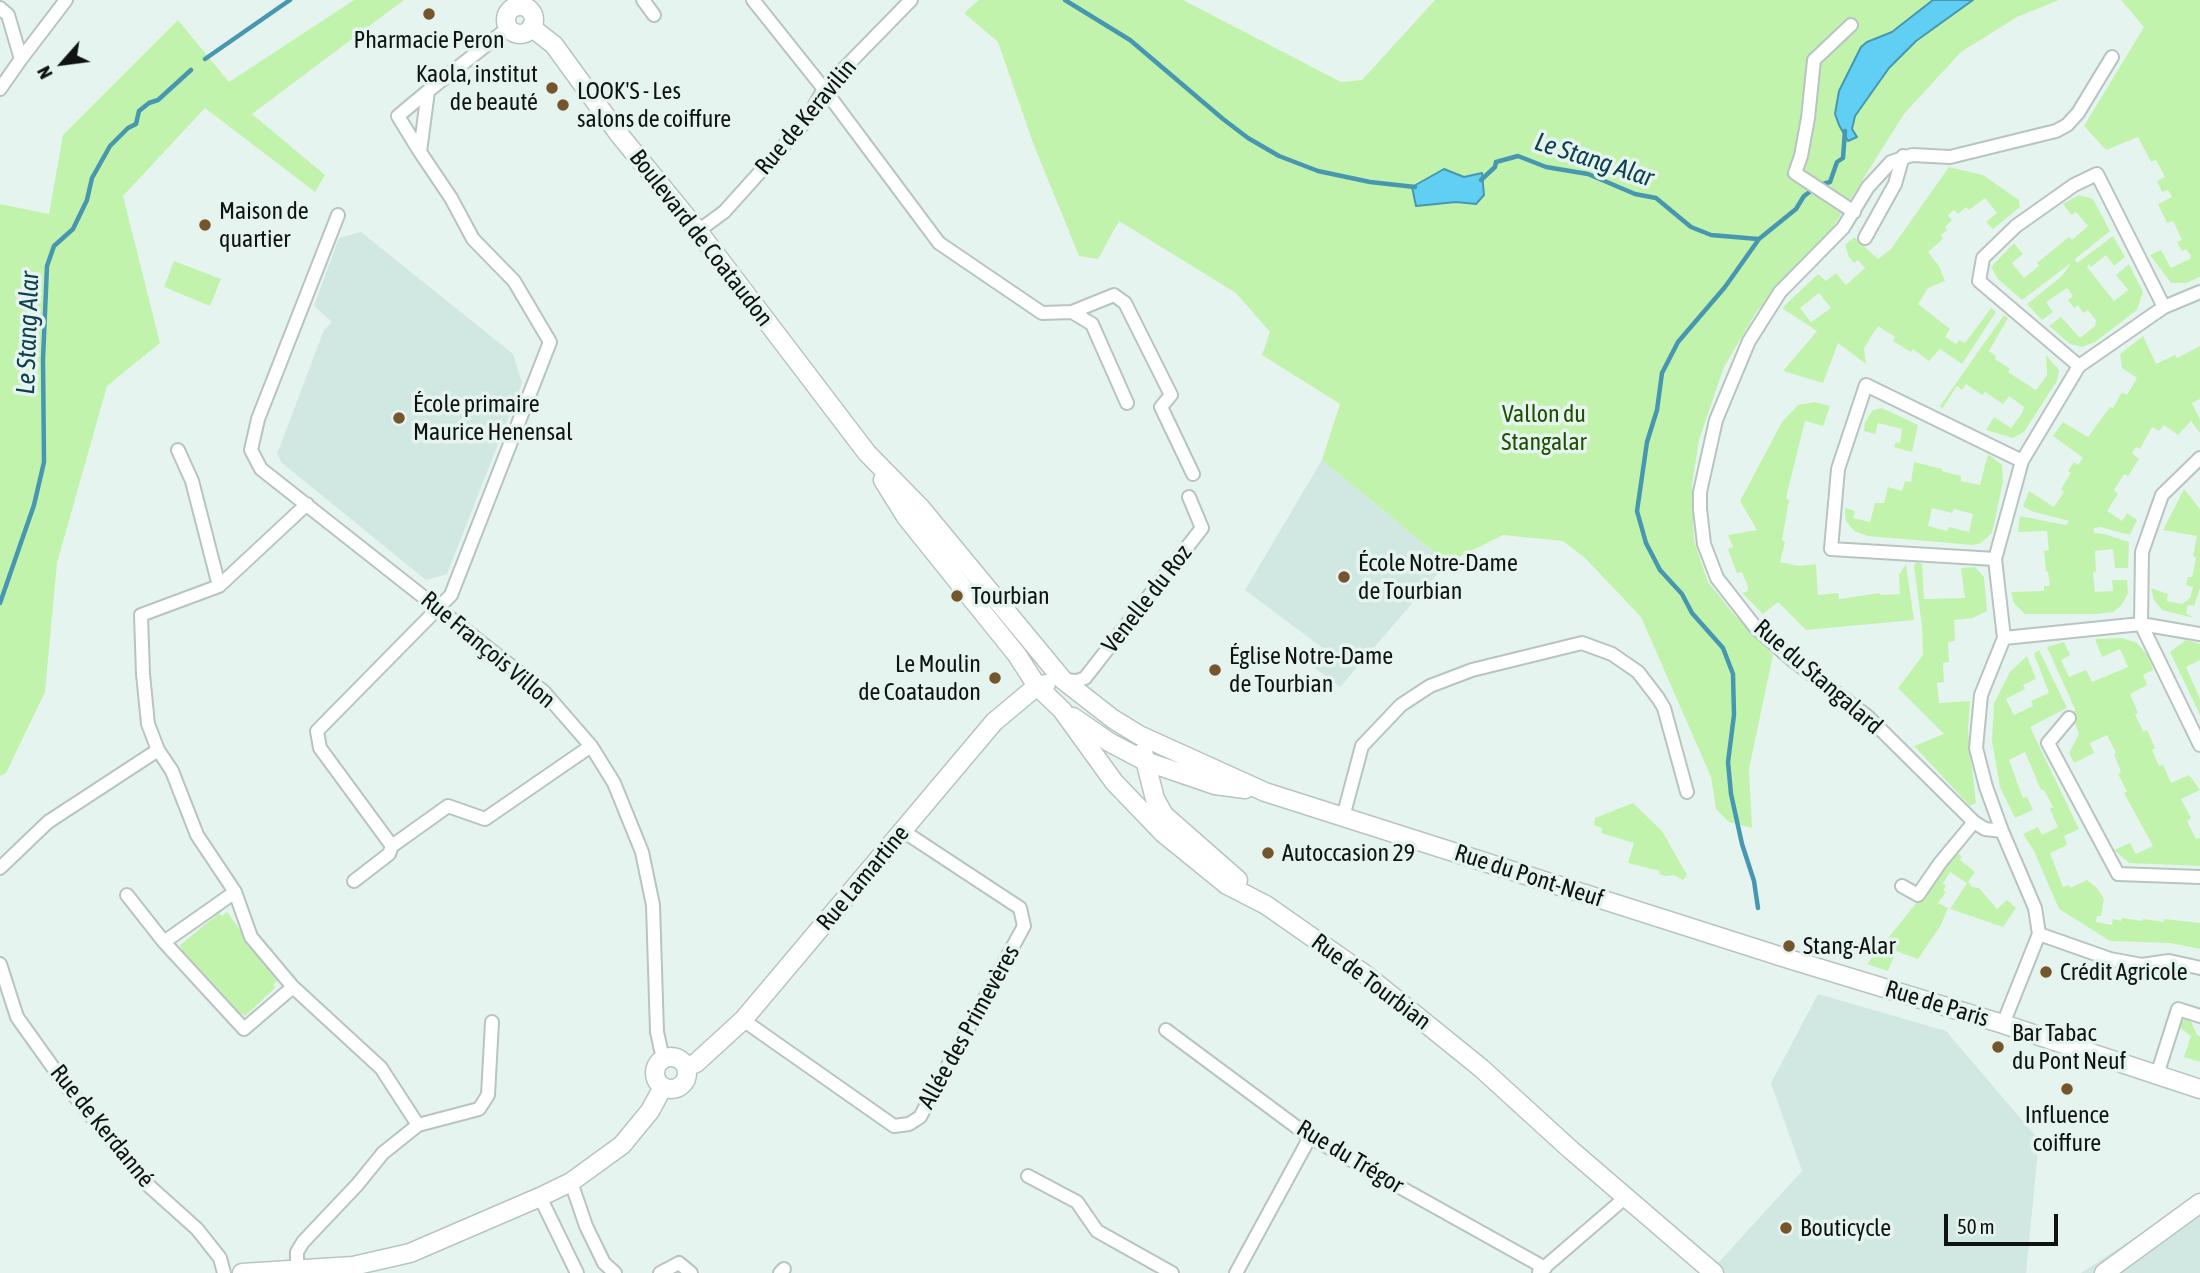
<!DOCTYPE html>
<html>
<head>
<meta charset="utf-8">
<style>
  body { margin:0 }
  #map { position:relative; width:2200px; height:1273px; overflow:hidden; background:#e6f4f0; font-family:"Asap Condensed",sans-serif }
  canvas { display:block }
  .north { position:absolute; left:28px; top:28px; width:70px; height:70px; -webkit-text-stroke:5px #e6f4f0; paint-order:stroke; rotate:242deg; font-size:19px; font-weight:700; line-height:28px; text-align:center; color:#0f1312 }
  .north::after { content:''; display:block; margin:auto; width:24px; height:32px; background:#0f1312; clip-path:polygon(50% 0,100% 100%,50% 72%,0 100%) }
  .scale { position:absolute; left:1944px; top:1214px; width:114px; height:32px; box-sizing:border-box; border:4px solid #0f1312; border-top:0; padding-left:9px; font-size:21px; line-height:24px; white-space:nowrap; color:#0f1312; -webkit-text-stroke:5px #e6f4f0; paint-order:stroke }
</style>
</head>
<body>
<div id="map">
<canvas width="2200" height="1273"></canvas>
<div class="north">N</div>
<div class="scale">50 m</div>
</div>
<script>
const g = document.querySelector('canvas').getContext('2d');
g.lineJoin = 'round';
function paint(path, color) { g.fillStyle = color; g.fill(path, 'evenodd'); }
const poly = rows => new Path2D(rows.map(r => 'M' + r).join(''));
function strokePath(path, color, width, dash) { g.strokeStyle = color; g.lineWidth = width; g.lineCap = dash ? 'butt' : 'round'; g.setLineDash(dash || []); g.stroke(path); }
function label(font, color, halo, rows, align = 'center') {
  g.font = font + ' "Asap Condensed",sans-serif'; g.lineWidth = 7; g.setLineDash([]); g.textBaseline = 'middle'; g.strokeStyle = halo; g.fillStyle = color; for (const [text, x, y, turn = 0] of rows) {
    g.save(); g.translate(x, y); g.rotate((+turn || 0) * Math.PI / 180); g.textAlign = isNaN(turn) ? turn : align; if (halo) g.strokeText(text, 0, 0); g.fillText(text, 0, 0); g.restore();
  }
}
paint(poly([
  [361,232,513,354,522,383,447,574,426,580,282,463,277,454,324,330,332,322,314,306,339,238],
  [1322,460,1447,563,1340,687,1315,668,1328,652,1245,590],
  [1818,994,1946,1031,2039,1140,2026,1273,1709,1273,1802,1171,1771,1083],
  [2200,1192,2200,1273,2081,1273,2184,1205]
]), '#d1e8e2');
paint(poly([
  [354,0,404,0,252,114,325,175,315,192,205,108,123,196,160,343,107,386,57,563,45,692,6,773,0,776,0,204,49,214,63,135,178,20,229,82],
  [979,0,1183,0,1341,82,1362,80,1435,0,2059,0,2017,17,1961,52,1904,114,1830,232,1757,311,1724,367,1699,440,1692,485,1694,541,1708,582,1732,612,1773,655,1749,769,1752,828,1729,822,1716,809,1711,777,1641,617,1585,558,1563,541,1503,535,1447,563,1322,460,1340,404,1262,355,1270,332,1236,293,1119,221,1098,259,1079,256,1033,143,998,42,964,13],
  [2121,0,2200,0,2200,277,2186,283,2171,283,2150,255,2161,250,2171,268,2190,259,2191,256,2186,249,2182,251,2177,242,2182,240,2173,221,2167,223,2158,204,2172,197,2168,190,2162,192,2157,181,2165,177,2156,160,2151,162,2138,137,2106,150,2084,126,2144,27],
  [1949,167,1983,175,2019,200,2020,207,1993,229,1986,222,1997,213,1985,198,1969,210,1966,207,1958,214,1954,210,1948,215,1952,220,1945,227,1947,230,1941,235,1943,239,1928,252,1939,266,1945,281,1928,288,1918,304,1950,329,1945,337,1956,344,1959,340,1965,343,1991,308,1996,312,1962,364,1940,349,1929,361,1913,349,1911,352,1893,341,1895,337,1878,326,1864,348,1866,364,1838,343,1823,383,1783,371,1817,331,1782,308,1818,274,1826,281,1836,273,1846,285,1865,268,1858,260,1854,263,1849,257,1845,245,1854,237,1878,259,1891,249],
  [1819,293,1831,308,1811,322,1800,308],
  [2079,195,2093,199,2110,231,2075,259,2077,263,2113,236,2125,257,2114,266,2106,255,2091,267,2089,264,2087,267,2114,301,2128,290,2116,275,2129,264,2143,292,2137,310,2095,342,2082,347,2070,344,2049,326,2061,317,2080,338,2095,326,2096,320,2088,310,2083,313,2078,305,2074,308,2068,300,2073,296,2067,288,2046,302,2053,312,2042,320,2027,304,2062,276,2071,263,2022,300,1998,279,1991,267,2014,243,2023,254,2012,263,2024,278,2039,266,2037,263,2069,237,2072,240,2088,226,2076,212,2071,215,2063,204],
  [174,261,221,279,210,306,164,287],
  [2004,315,2008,318,1989,351,1996,356,1995,359,2010,369,2008,372,2036,390,2047,375,2046,355,2059,370,2057,381,2024,432,2013,438,1986,430,1994,417,2011,428,2022,413,2024,407,2009,396,2003,404,1985,392,1982,395,1966,384,1962,390,1957,386,1942,409,1940,406],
  [2143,336,2156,364,2175,355,2177,358,2200,346,2200,399,2192,403,2200,419,2200,433,2191,421,2178,435,2164,425,2159,431,2152,427,2140,449,2136,447,2132,453,2139,459,2128,476,2124,474,2114,490,2118,494,2107,511,2122,521,2127,513,2137,520,2130,535,2100,527,2094,528,2094,533,2104,534,2129,542,2128,568,2115,568,2113,549,2095,551,2096,572,2093,572,2095,592,2113,591,2112,580,2127,580,2128,593,2122,605,2113,612,2096,614,2025,614,2014,603,2011,592,2044,591,2044,586,2050,586,2048,572,2046,571,2044,551,2049,550,2047,531,2018,532,2020,516,2066,525,2069,521,2031,511,2023,506,2029,491,2054,507,2064,492,2061,489,2071,473,2068,471,2074,462,2078,465,2083,458,2053,436,2063,422,2088,437,2110,407,2113,408,2122,392,2127,395,2137,378,2122,368,2120,354],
  [1815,402,1830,406,1823,426,1805,421,1786,498,1789,500,1782,540,1785,542,1780,562,1799,566,1816,564,1818,595,1838,593,1839,599,1880,593,1880,595,1900,594,1899,575,1906,564,1914,620,1806,630,1778,602,1763,614,1742,593,1748,591,1748,587,1742,572,1737,573,1736,571,1728,549,1733,547,1728,535,1757,530,1740,501,1782,422,1798,405],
  [1882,408,1918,425,1912,452,1894,447,1896,442,1900,443,1902,429,1878,423,1875,434,1864,431,1865,422,1873,410],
  [1988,454,2002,465,2003,482,1992,533,1981,543,1973,545,1868,536,1854,531,1846,521,1845,508,1855,511,1853,518,1870,522,1875,503,1884,503,1888,487,1902,491,1905,481,1911,482,1914,462,1942,469,1942,471,1961,476,1961,481,1980,485],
  [1932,508,1952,513,1954,509,1973,514,1969,532,1949,527,1947,531,1928,526],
  [2184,489,2200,509,2200,588,2194,606,2188,605,2186,613,2194,618,2162,610,2154,600,2151,588,2168,594,2167,601,2182,604,2190,598,2193,587,2186,585,2188,577,2192,577,2196,558,2193,556,2197,536,2163,530],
  [1916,562,1922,564,1924,599,1965,598,1961,568,1975,567,1984,577,1987,611,1973,618,1954,620,1955,641,1948,642,1949,662,1943,663,1944,682,1937,683,1939,703,1970,701,1968,730,1976,803,1970,806,1914,746,1944,734,1898,688,1923,655,1922,627,1914,566],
  [2122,638,2137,643,2149,657,2153,670,2143,675,2147,685,2130,694,2138,713,2135,714,2143,731,2147,730,2155,748,2152,750,2159,766,2163,765,2171,783,2189,775,2200,790,2181,799,2191,818,2187,821,2196,839,2200,838,2200,866,2129,863,2114,850,2130,843,2136,854,2153,846,2124,793,2127,792,2118,774,2121,772,2114,754,2116,753,2107,735,2090,743,2094,753,2074,763,2069,753,2079,734,2073,718,2075,709,2047,647,2064,642,2070,655,2061,660,2069,677,2086,670,2092,682,2128,667,2120,649,2102,657,2095,639],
  [2186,640,2200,644,2200,660,2186,667,2200,699,2200,715,2170,652],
  [2039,650,2067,708,2030,727,2079,829,2064,836,2067,845,2050,853,2063,887,2069,885,2070,888,2087,880,2097,888,2104,899,2101,916,2097,916,2096,922,2112,925,2113,919,2121,921,2122,918,2142,921,2143,919,2164,922,2164,919,2200,923,2200,949,2170,943,2110,941,2059,909,2034,851,2023,834,2038,827,2042,835,2058,827,2050,809,2053,807,2044,790,2041,790,2025,752,2009,760,2023,798,2027,797,2033,810,2015,818,2000,787,1992,741,1994,703,2010,672,2027,656,2036,679,2023,685,2025,689,2006,699,2014,715,2033,706,2031,701,2049,693,2034,654],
  [1633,803,1662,831,1687,875,1683,880,1674,875,1666,876,1659,874,1660,871,1628,863,1634,843,1601,833,1602,828,1594,825,1595,818],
  [1954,849,1962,857,1960,860,1975,872,1968,882,1972,887,1979,888,1997,909,2007,900,2016,908,2003,927,1950,909,1967,883,1950,872,1943,883,1946,886,1943,890,1946,892,1938,903,1948,908,1941,925,1918,959,1896,951,1888,971,1867,964,1922,896],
  [227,912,277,981,273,985,275,988,245,1016,242,1013,239,1016,178,953,182,949,180,945,219,913,222,916],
  [2184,1019,2190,1019,2197,1035,2200,1036,2200,1062,2184,1057,2191,1036,2179,1027]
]), '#c2f3ad');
const water = poly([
  [1933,0,1973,0,1916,41,1889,68,1855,116,1852,129,1857,137,1848,141,1839,125,1835,114,1839,91,1861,47,1867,42,1892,32,1933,0],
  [1444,169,1464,177,1482,173,1484,195,1476,204,1456,202,1416,206,1412,187,1444,169]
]);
paint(water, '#61cff3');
strokePath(water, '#4897b0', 2);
strokePath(poly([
  [1065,0,1130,40,1223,119,1248,138,1279,156,1318,171,1370,182,1415,187],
  [205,59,290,0],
  [1481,180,1495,167,1496,162,1518,156,1546,167,1588,174,1635,194,1656,198,1691,227,1711,235,1758,239],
  [0,603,34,505,44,462,43,359,47,266,54,246,73,229,87,200,92,178,110,146,128,128,136,124,139,111,149,103,158,100,191,70],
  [1758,908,1754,881,1742,844,1731,794,1728,762,1734,715,1733,674,1723,648,1692,613,1682,594,1660,570,1646,543,1637,511,1647,442,1657,410,1662,373,1678,342,1725,287,1759,239,1796,209,1804,196,1819,185,1830,182,1837,162,1843,158,1845,131]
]), '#4897b0', 4.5);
const street = poly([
  [643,0,654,15],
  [753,0,824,89,939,243,1042,313,1072,312,1114,295,1125,303,1171,395,1161,407,1193,474],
  [0,8,8,15,21,59,0,89],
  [1851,25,1814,60,1808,118,1801,156,1795,173,1854,212],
  [508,28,428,91,420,152,451,198,473,239,514,281,550,342,451,595,317,731,320,748,392,846,448,806,485,819,591,746],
  [21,59,66,0],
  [420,152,398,116,428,91],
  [338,215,258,419,251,450,261,469,544,692,591,746,614,783,642,852,653,905,657,1032,663,1059],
  [698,231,724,212,805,122,824,89,911,0],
  [1865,238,1895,184,1903,156],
  [1072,312,1092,324,1127,403],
  [2079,366,1979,281,1983,258,2016,226,2074,185,2097,174,2164,307],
  [178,450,192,481,219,586],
  [2200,458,2162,495,2142,552,2141,624,2200,745],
  [307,504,219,586,141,615,143,674,148,724,158,750,172,771,197,835,235,892,251,937,293,987,381,1068,418,1125],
  [1995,559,1831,549,1838,469,1866,385,2022,461],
  [2004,638,2141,624,2200,634],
  [1063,680,1077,681,1085,678,1202,528,1189,497],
  [2069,718,2048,743,2118,874,2200,877],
  [1343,817,1362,746,1401,705,1430,686,1472,670,1582,643,1612,654,1638,672,1658,698,1664,708,1687,792],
  [2002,831,1986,787,1976,748,1981,695,2004,638,1995,559,2022,461,2079,366,2164,307,2200,292],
  [0,868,48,822,158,750],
  [354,881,389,854,392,846],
  [1902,886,1918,895,1940,863,1974,822],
  [235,892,164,942,244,1029,293,987],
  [127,895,164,942],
  [2039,934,2110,959,2142,965,2169,961,2200,968],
  [0,964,17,1017,67,1087,148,1185,197,1229,220,1258,224,1273],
  [743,1020,894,1126,909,1124,920,1117,1024,926,1020,908,903,831],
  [2003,1024,2039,934,2035,908,2002,831,1985,829,1974,822,1867,716,1791,659,1756,628,1717,578,1704,544,1700,509,1700,492,1716,420,1749,341,1780,292,1843,228,1868,187,1891,162,1912,155,1950,157,2056,131,2067,125,2078,113,2112,57],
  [1166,1030,1310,1137,1545,1268],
  [2157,1075,2178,1009,2200,1016],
  [1028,1176,1077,1202,1097,1231,1172,1273],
  [571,1182,586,1226,604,1263,615,1273],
  [540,1197,577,1273],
  [1539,1272,1626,1197],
  [297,1273,297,1252,303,1242,357,1185,383,1153,418,1125,479,1109,488,1095,492,1022],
  [660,1273,679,1263,691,1273],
  [780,1273,784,1269],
  [1236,1273,1310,1137]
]);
const secondary = poly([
  '506 20a14 14 0 1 1 28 0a14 14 0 1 1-28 0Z',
  [531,27,554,45,618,133,698,231,867,453,920,507,1063,680,1113,719,1139,735,1265,792,1792,960,2003,1024,2200,1089],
  [883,480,906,517,1017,655,1037,686,1062,710,1114,782,1163,833,1227,885,1266,905,1366,975,1481,1068,1571,1150,1714,1273],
  [1073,717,1109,742,1145,761,1215,785,1245,789],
  [1143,752,1155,799,1164,815,1238,880],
  '655 1073a16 16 0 1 1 32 0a16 16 0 1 1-32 0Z',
  [687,1067,696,1063,743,1020,994,722,1037,686,1046,684],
  [242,1273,353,1266,410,1253,540,1197,571,1182,622,1145,650,1111,663,1087],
  [2104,1273,2200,1203]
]);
strokePath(street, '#b8c4c1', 16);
strokePath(secondary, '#b8c4c1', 21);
strokePath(street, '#fff', 12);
strokePath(secondary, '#fff', 18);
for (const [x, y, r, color] of [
  [429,14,7,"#75552b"],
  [552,88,7,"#75552b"],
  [563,105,7,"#75552b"],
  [205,225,7,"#75552b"],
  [399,418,7,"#75552b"],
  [1344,577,7,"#75552b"],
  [957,596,7,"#75552b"],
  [1215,670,7,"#75552b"],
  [995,678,7,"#75552b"],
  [1268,853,7,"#75552b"],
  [1789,946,7,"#75552b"],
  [2046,972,7,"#75552b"],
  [1998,1047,7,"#75552b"],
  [2067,1089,7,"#75552b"],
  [1786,1228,7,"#75552b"]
]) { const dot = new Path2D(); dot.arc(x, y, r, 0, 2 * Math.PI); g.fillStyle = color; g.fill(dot); strokePath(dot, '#e6f4f0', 2.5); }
label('24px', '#0f1312', '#e6f4f0', [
  ["Pharmacie Peron",429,40,"center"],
  ["Kaola, institut",538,74,"right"],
  ["de beauté",538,102,"right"],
  ["LOOK'S - Les",577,91],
  ["salons de coiffure",577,119],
  ["Maison de",219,211],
  ["quartier",219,239],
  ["École primaire",413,404],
  ["Maurice Henensal",413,432],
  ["École Notre-Dame",1358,563],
  ["de Tourbian",1358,591],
  ["Tourbian",971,596],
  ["Église Notre-Dame",1229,656],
  ["de Tourbian",1229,684],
  ["Le Moulin",981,664,"right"],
  ["de Coataudon",981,692,"right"],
  ["Autoccasion 29",1282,853],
  ["Stang-Alar",1803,946],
  ["Crédit Agricole",2060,972],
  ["Bar Tabac",2012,1033],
  ["du Pont Neuf",2012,1061],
  ["Influence",2067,1115,"center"],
  ["coiffure",2067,1143,"center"],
  ["Bouticycle",1800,1228]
], 'left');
label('24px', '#0f1312', '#e6f4f0', [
  ["Rue de Keravilin",806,117,-50],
  ["Boulevard de Coataudon",701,238,52],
  ["Venelle du Roz",1147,599,-52],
  ["Rue François Villon",488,650,40],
  ["Rue du Stangalard",1818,677,41],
  ["Rue du Pont-Neuf",1529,876,18],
  ["Rue Lamartine",863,878,-50],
  ["Rue de Tourbian",1371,982,37],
  ["Rue de Paris",1937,1004,17],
  ["Allée des Primevères",969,1027,-61],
  ["Rue de Kerdanné",102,1126,51],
  ["Rue du Trégor",1350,1157,31]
]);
label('24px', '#214f00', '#e6f4f0', [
  ["Vallon du",1544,414],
  ["Stangalar",1544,442]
]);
label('italic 26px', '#0e404f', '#e6f4f0', [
  ["Le Stang Alar",1594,160,18],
  ["Le Stang Alar",28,333,-88]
]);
</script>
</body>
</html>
